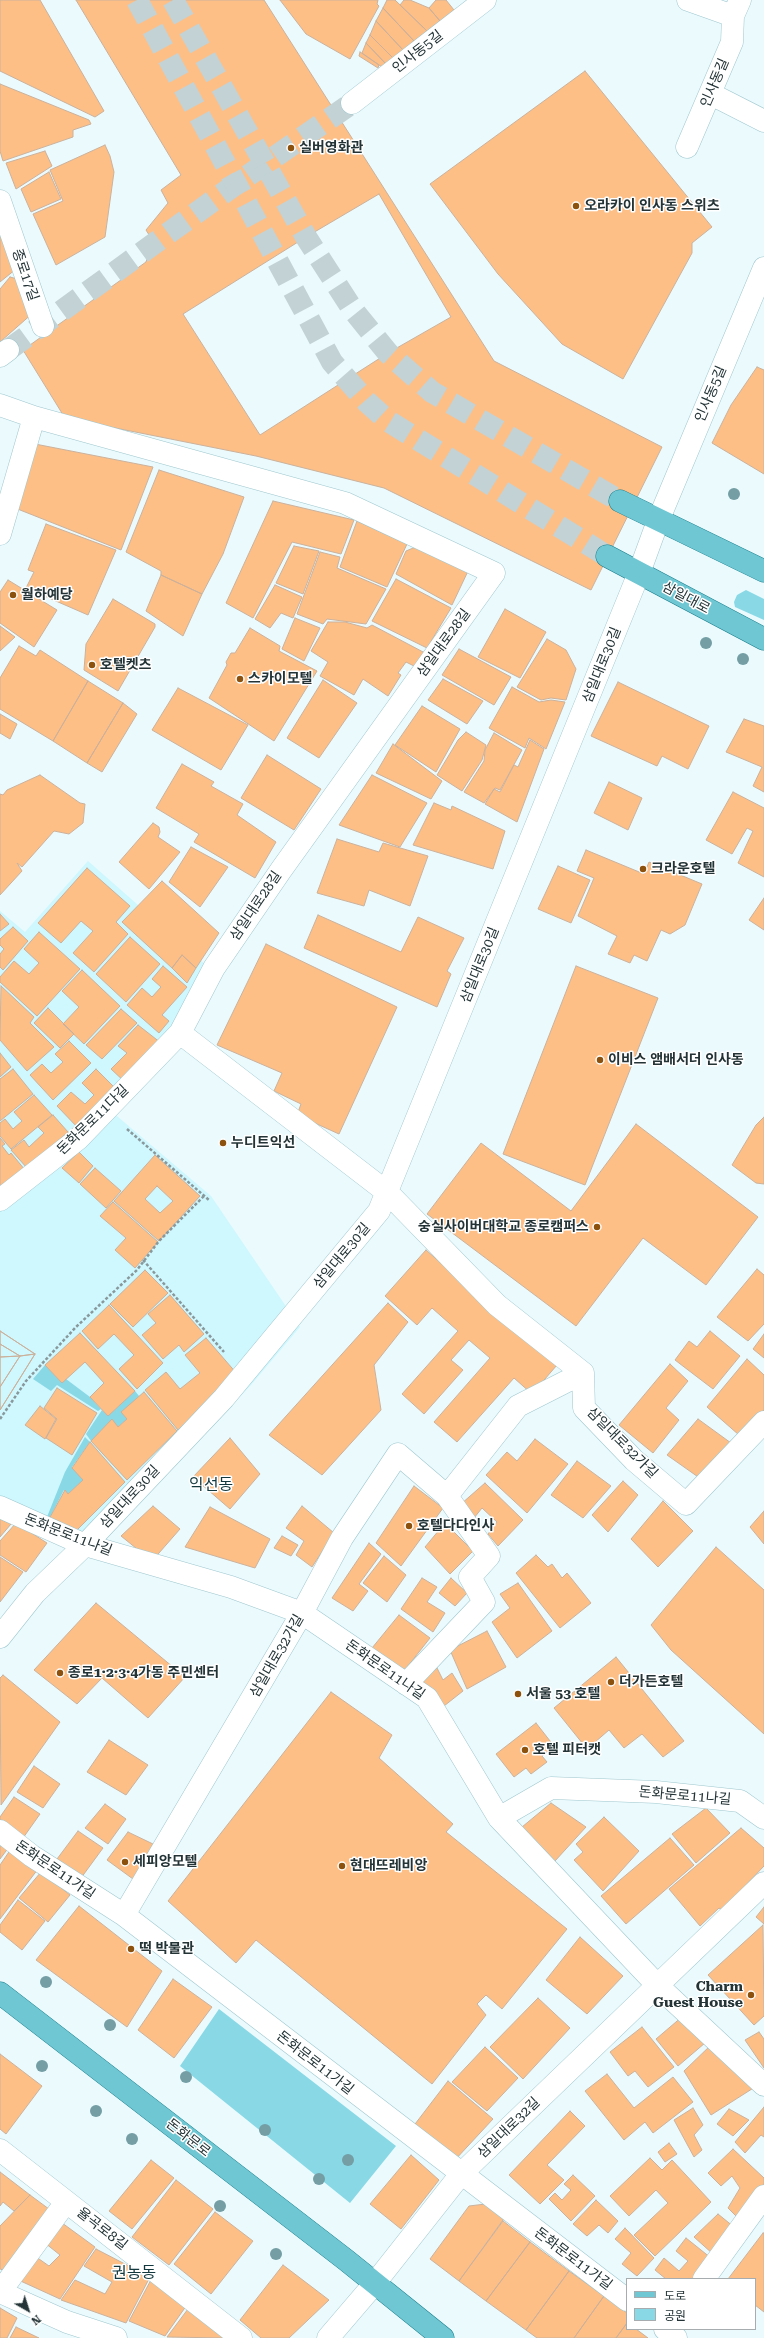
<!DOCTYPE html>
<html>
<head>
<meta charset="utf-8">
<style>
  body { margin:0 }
  #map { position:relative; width:764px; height:2338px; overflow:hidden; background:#eafafd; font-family:"Roboto Serif","Noto Sans KR",serif }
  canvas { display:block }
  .legend { position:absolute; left:626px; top:2278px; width:130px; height:52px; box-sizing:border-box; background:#fff; border:1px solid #a7adaf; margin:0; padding:5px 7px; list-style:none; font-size:12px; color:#233336 }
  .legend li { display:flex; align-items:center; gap:8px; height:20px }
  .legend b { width:20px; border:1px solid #a7adaf }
  .north { position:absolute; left:8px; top:2290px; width:40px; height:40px; -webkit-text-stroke:3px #fff; paint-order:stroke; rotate:141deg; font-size:11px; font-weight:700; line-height:16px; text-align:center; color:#233336 }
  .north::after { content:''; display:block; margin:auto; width:14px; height:18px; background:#233336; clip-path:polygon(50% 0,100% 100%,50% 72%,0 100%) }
</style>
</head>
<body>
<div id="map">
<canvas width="764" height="2338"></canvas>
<ul class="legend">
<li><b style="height:5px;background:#6fc7d3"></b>도로</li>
<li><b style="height:11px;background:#89d8e6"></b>공원</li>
</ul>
<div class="north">N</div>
</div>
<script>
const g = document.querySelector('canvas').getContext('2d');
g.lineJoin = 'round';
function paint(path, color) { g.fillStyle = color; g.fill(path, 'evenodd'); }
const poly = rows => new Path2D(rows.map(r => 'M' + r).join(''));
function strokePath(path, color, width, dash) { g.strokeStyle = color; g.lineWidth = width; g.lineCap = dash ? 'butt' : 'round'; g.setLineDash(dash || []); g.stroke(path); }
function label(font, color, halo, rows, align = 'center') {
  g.font = font + ' "Roboto Serif","Noto Sans KR",serif'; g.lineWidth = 3; g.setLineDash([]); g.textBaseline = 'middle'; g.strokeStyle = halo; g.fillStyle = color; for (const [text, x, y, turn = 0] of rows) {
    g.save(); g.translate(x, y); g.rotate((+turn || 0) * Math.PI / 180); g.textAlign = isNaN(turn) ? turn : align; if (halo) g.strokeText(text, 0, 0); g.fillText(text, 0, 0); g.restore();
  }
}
paint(poly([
  [88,861,206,965,192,1031,111,1111,211,1196,300,1327,251,1385,101,1542,0,1501,0,911,25,932]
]), '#cef7fe');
paint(poly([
  [746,590,764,599,764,620,735,607,734,602,737,595],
  [45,1365,62,1383,66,1379,90,1397,101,1409,98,1411,57,1385,51,1391,33,1379],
  [135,1391,139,1396,127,1419,118,1427,112,1420,91,1441,86,1434,102,1410,108,1416],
  [85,1437,90,1442,72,1467,83,1480,68,1494,64,1490,49,1519,47,1517,65,1472],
  [219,2009,396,2146,350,2203,180,2066]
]), '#89d8e6');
const building = poly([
  [0,0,40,0,104,111,95,117,0,71,0,0],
  [76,0,264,0,494,361,662,447,591,590,384,488,256,456,65,418,23,350,146,262,153,241,146,230,168,203,161,190,181,175,76,0],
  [280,0,378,0,377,4,379,6,350,59,306,34,280,0],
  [387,0,395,0,427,31,414,41,383,8,387,0],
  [404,0,410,0,429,8,440,21,427,31,400,5,404,0],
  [436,0,446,0,454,10,440,21,429,8,436,0],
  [383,8,414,41,403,50,376,21,383,8],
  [376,21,403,50,393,58,370,35,376,21],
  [370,35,393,58,386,64,366,43,370,35],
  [366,43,386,64,382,67,362,53,366,43],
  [360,52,379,65,378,68,359,56,360,52],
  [585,71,712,227,692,243,692,253,623,379,562,344,498,274,430,184,585,71],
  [0,84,89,120,91,124,73,130,73,137,3,161,0,151,0,84],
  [105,145,110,156,114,172,105,237,56,265,33,214,63,201,50,170,105,145],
  [45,151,52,166,16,189,6,163,45,151],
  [49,172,61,199,31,212,21,189,49,172],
  [379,194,451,317,388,353,260,435,183,314,306,237,379,194],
  [0,225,16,269,0,282,0,225],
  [10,277,21,280,34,312,0,342,0,289,10,277],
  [757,367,764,370,764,474,712,443,731,405,757,367],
  [35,444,153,467,121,550,15,508,35,444],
  [159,470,244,497,223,554,202,594,161,575,161,571,126,552,159,470],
  [273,501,354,520,341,554,292,542,253,618,226,603,273,501],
  [357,521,407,544,387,587,340,567,357,521],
  [46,524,116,550,88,615,26,588,34,572,28,570,46,524],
  [294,546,319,551,303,594,276,583,294,546],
  [418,546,469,569,452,605,396,574,406,551,418,546],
  [320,552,340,557,337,568,386,589,366,624,327,619,323,624,297,614,320,552],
  [161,575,202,594,183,636,146,611,161,575],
  [396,579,451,608,427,648,372,621,396,579],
  [8,580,57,610,34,647,0,623,0,592,8,580],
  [275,585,302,597,293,618,281,613,270,628,255,619,275,585],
  [113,599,155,624,155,627,118,691,84,670,86,644,113,599],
  [505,609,546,632,520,678,478,657,505,609],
  [295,618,320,628,304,661,282,649,295,618],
  [328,622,345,622,367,628,372,625,425,653,416,667,406,662,398,673,401,675,388,696,363,679,354,695,320,676,328,662,311,651,328,622],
  [0,626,15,637,0,651,0,626],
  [250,628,280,646,279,651,317,671,274,741,209,698,227,665,226,662,231,653,235,653,250,628],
  [547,639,566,650,576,669,566,700,551,698,541,700,517,687,547,639],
  [19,646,36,656,40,650,88,681,53,741,0,709,0,678,19,646],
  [459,649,511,677,494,705,442,675,459,649],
  [443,679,483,701,467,724,428,700,443,679],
  [323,680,357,703,319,758,287,738,323,680],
  [88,681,123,703,87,763,53,741,88,681],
  [618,682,709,726,688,769,662,756,657,766,591,736,618,682],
  [512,687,539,702,551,700,565,702,546,749,529,738,525,748,489,728,512,687],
  [178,688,248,725,221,770,152,730,178,688],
  [123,703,137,714,102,772,87,763,123,703],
  [422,706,460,729,436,772,395,745,422,706],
  [0,714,17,724,10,739,0,733,0,714],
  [744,719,764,726,764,792,753,786,762,767,726,752,744,719],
  [466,732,486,745,482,760,462,791,437,775,458,740,466,732],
  [494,733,522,750,500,790,495,788,484,803,464,792,484,761,485,750,494,733],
  [530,740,544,749,517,822,485,804,494,789,500,792,514,765,518,767,530,740],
  [393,744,442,781,431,799,376,773,393,744],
  [267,755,321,789,294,830,241,798,267,755],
  [182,764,214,782,211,786,243,804,237,815,276,842,255,878,194,842,199,834,156,808,182,764],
  [40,775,80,803,85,804,83,823,69,834,54,831,22,867,17,863,22,871,0,895,0,794,3,795,7,790,40,775],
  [372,775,427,803,400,847,339,825,372,775],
  [609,782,642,798,628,830,594,813,609,782],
  [733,792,764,808,764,877,738,863,753,831,747,828,732,854,706,840,733,792],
  [434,803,451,810,452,806,505,831,493,869,413,845,434,803],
  [153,823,159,827,160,832,158,837,180,852,149,889,119,862,153,823],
  [337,839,379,852,383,843,428,856,410,906,369,890,364,906,317,893,337,839],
  [191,847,228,867,200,907,169,882,191,847],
  [586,850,644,874,649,862,702,884,685,925,670,934,661,930,647,961,634,955,630,963,608,954,617,936,578,916,594,878,577,871,586,850],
  [558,866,590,880,571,923,538,909,558,866],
  [87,868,130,906,116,922,128,934,94,972,73,953,93,931,81,921,61,943,38,923,87,868],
  [162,881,219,933,196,968,182,955,172,968,122,922,162,881],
  [764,898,764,930,749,920,764,898],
  [0,914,9,924,0,931,0,914],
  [318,915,401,952,418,917,464,938,447,971,451,974,437,1007,304,948,318,915],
  [13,927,28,941,3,970,0,967,0,954,4,949,0,945,0,939,13,927],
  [39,932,80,969,37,1016,0,982,0,977,14,961,29,974,39,963,24,949,39,932],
  [130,937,160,964,126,1002,96,974,130,937],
  [266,944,397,1007,339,1134,297,1115,301,1104,274,1091,282,1073,217,1045,266,944],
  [182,955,196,968,187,983,172,968,182,955],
  [163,966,187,987,162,1015,169,1021,159,1033,127,1005,142,988,152,997,161,987,152,979,163,966],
  [576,966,658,998,585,1185,503,1154,576,966],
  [82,970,120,1006,84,1044,63,1024,79,1007,62,991,82,970],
  [1,986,34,1017,30,1023,54,1047,27,1071,0,1040,1,986],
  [48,1008,74,1034,60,1048,34,1023,48,1008],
  [121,1009,137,1023,102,1059,86,1045,121,1009],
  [138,1025,161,1043,126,1083,111,1069,127,1053,118,1046,138,1025],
  [69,1041,91,1063,53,1100,30,1075,42,1064,51,1073,63,1062,55,1054,69,1041],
  [0,1053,11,1067,0,1077,0,1053],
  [13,1069,33,1094,0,1121,0,1079,13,1069],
  [96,1069,119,1092,80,1130,57,1106,71,1092,85,1104,94,1095,82,1083,96,1069],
  [34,1095,52,1115,11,1149,0,1136,0,1123,5,1119,13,1129,22,1121,14,1112,34,1095],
  [53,1115,68,1132,27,1168,11,1150,24,1140,29,1147,44,1133,38,1127,53,1115],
  [764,1117,764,1184,756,1183,732,1165,756,1125,764,1117],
  [636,1124,758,1217,706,1285,643,1238,576,1326,427,1214,481,1143,571,1211,636,1124],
  [0,1138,5,1144,2,1146,9,1155,11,1153,25,1170,0,1191,0,1138],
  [79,1152,93,1166,79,1183,62,1168,79,1152],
  [155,1155,200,1196,159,1241,114,1201,155,1155],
  [157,1186,173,1201,160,1213,145,1199,157,1186],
  [95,1168,121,1191,106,1208,80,1184,95,1168],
  [113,1202,158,1242,135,1268,115,1250,126,1238,100,1216,113,1202],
  [426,1250,557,1365,532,1394,514,1378,457,1442,434,1422,490,1358,469,1340,451,1360,463,1370,424,1414,402,1394,458,1331,432,1308,417,1325,385,1296,426,1250],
  [757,1269,764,1275,764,1324,748,1341,717,1317,757,1269],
  [145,1270,168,1293,133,1327,110,1304,145,1270],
  [170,1295,204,1334,184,1352,179,1345,163,1359,142,1335,156,1323,148,1314,170,1295],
  [388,1303,408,1322,374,1365,381,1410,322,1475,269,1435,388,1303],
  [109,1305,163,1363,137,1389,119,1369,134,1355,114,1334,98,1349,82,1331,109,1305],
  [0,1331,35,1354,0,1410,0,1331],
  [0,1331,35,1354,20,1356,0,1344,0,1331],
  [710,1331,740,1356,713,1389,675,1360,689,1341,697,1347,710,1331],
  [80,1333,135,1391,108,1416,90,1397,104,1383,85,1362,62,1383,45,1365,80,1333],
  [764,1334,764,1358,753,1349,764,1334],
  [206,1338,238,1375,178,1430,145,1390,166,1372,180,1389,200,1373,185,1355,206,1338],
  [0,1344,20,1356,0,1357,0,1344],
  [35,1354,17,1383,0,1410,0,1387,20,1356,35,1354],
  [20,1356,0,1387,0,1357,20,1356],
  [747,1359,764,1375,764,1410,739,1435,707,1407,747,1359],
  [670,1364,688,1381,666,1408,679,1420,653,1453,619,1425,670,1364],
  [57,1388,97,1413,72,1455,46,1438,57,1419,44,1408,57,1388],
  [144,1392,177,1431,127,1480,91,1441,112,1419,118,1427,127,1419,121,1412,144,1392],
  [40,1406,56,1419,45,1439,25,1425,40,1406],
  [698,1419,731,1443,701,1479,667,1455,698,1419],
  [230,1438,260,1474,230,1509,193,1477,230,1438],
  [535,1439,568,1464,527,1513,486,1475,507,1452,517,1461,535,1439],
  [90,1442,125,1482,75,1532,49,1519,65,1490,68,1494,83,1480,72,1468,90,1442],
  [577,1461,611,1486,583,1518,551,1495,577,1461],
  [623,1481,638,1495,608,1532,592,1515,623,1481],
  [485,1483,523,1520,498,1546,488,1534,497,1522,482,1508,474,1518,461,1504,485,1483],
  [414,1486,443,1508,401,1566,376,1543,414,1486],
  [663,1501,693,1531,658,1567,631,1539,663,1501],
  [153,1506,180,1529,152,1561,121,1536,153,1506],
  [302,1506,334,1533,312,1567,296,1555,304,1541,286,1528,302,1506],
  [210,1507,270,1539,255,1568,185,1547,210,1507],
  [764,1511,764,1544,750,1527,764,1511],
  [0,1519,11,1524,0,1537,0,1519],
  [16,1523,47,1543,26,1572,0,1555,0,1541,16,1523],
  [445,1523,473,1551,450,1574,425,1547,445,1523],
  [282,1536,298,1545,291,1556,274,1548,282,1536],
  [369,1543,381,1554,359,1584,368,1591,353,1611,332,1598,369,1543],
  [716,1547,764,1590,764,1734,671,1650,651,1625,716,1547],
  [536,1555,548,1567,552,1564,562,1578,567,1573,591,1603,560,1628,516,1573,536,1555],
  [384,1556,406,1575,387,1602,363,1583,384,1556],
  [0,1557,23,1572,0,1602,0,1557],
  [422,1578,437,1587,427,1602,445,1613,433,1632,401,1609,422,1578],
  [451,1578,467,1593,455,1606,439,1593,451,1578],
  [518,1583,552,1631,517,1658,492,1622,510,1608,500,1594,518,1583],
  [96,1603,185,1677,148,1718,102,1678,77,1704,34,1670,96,1603],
  [399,1615,430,1638,404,1671,372,1648,399,1615],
  [487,1631,506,1667,467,1689,450,1650,487,1631],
  [616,1657,684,1741,663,1757,642,1734,624,1748,609,1730,587,1749,554,1708,616,1657],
  [437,1668,443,1680,452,1673,463,1691,444,1706,422,1681,437,1668],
  [3,1675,60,1722,1,1805,0,1678,3,1675],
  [331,1692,392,1735,379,1758,453,1824,446,1832,567,1929,502,2009,486,1995,477,2004,486,2015,432,2084,256,1940,236,1963,168,1901,331,1692],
  [536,1723,554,1746,542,1756,547,1762,531,1774,526,1768,514,1777,496,1754,536,1723],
  [109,1740,148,1765,126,1795,87,1772,109,1740],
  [34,1766,60,1784,43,1808,17,1792,34,1766],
  [14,1797,40,1814,23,1838,0,1825,0,1817,14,1797],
  [551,1803,586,1827,555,1861,522,1827,551,1803],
  [105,1804,126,1819,108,1844,85,1828,105,1804],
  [706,1808,730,1833,696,1863,672,1834,706,1808],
  [604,1817,639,1851,603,1891,574,1860,583,1852,576,1844,604,1817],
  [741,1828,764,1848,764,1866,722,1910,719,1908,700,1926,669,1889,741,1828],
  [78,1831,103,1848,81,1878,57,1859,78,1831],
  [128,1832,153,1844,133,1879,107,1860,128,1832],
  [670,1838,694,1865,626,1924,601,1896,670,1838],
  [0,1841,9,1847,0,1859,0,1841],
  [11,1849,38,1869,0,1919,0,1865,11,1849],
  [41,1872,70,1895,48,1922,19,1898,41,1872],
  [18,1900,45,1921,22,1950,0,1932,0,1925,18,1900],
  [79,1906,162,1971,127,2027,36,1960,79,1906],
  [764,1907,764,1924,756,1917,764,1907],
  [763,1925,764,2016,754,2025,708,1975,763,1925],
  [580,1937,623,1976,587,2014,546,1980,580,1937],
  [173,1979,212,2007,174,2058,138,2030,173,1979],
  [538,1998,570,2028,523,2079,490,2047,538,1998],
  [683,2016,705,2043,678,2066,656,2039,683,2016],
  [642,2027,674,2067,648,2087,635,2071,628,2076,610,2052,642,2027],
  [759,2032,764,2039,764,2068,745,2040,759,2032],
  [712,2044,755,2087,711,2115,684,2071,712,2044],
  [485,2047,518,2078,487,2111,452,2082,485,2047],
  [0,2054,42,2086,6,2134,0,2129,0,2054],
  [607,2074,634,2108,673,2077,693,2102,653,2133,645,2122,624,2140,585,2091,607,2074],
  [448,2081,493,2119,454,2161,412,2128,448,2081],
  [764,2107,764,2137,761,2135,745,2153,735,2142,764,2107],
  [693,2108,703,2125,694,2135,702,2150,694,2157,674,2120,693,2108],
  [729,2109,749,2120,733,2136,717,2124,729,2109],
  [570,2111,585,2126,547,2165,564,2180,540,2204,509,2175,570,2111],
  [669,2143,677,2154,665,2162,658,2152,669,2143],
  [733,2149,764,2178,764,2186,739,2219,728,2208,740,2188,732,2176,721,2186,708,2173,733,2149],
  [411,2155,439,2180,401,2229,370,2204,411,2155],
  [650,2158,662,2170,672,2160,711,2202,655,2256,634,2235,668,2203,656,2190,629,2216,610,2196,650,2158],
  [151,2160,174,2178,132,2229,109,2211,151,2160],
  [0,2172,30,2195,14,2211,3,2202,0,2206,0,2172],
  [573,2175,595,2196,571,2221,549,2199,555,2193,562,2200,571,2190,564,2184,573,2175],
  [176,2180,213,2209,169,2265,132,2237,176,2180],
  [30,2195,53,2212,9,2272,0,2269,0,2226,30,2195],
  [596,2200,618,2221,608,2233,599,2225,587,2236,573,2224,596,2200],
  [494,2203,508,2213,459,2281,430,2259,469,2206,494,2203],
  [215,2212,253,2241,211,2294,174,2264,215,2212],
  [718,2214,734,2227,713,2254,694,2237,718,2214],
  [58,2220,95,2247,60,2299,14,2278,32,2254,49,2266,60,2255,45,2243,58,2220],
  [503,2221,530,2242,486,2301,459,2281,503,2221],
  [625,2228,654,2258,637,2276,622,2264,631,2253,615,2239,625,2228],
  [763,2233,764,2233,764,2312,755,2305,755,2279,728,2279,763,2233],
  [686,2238,711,2258,694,2279,666,2279,655,2270,664,2258,679,2271,688,2261,676,2251,686,2238],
  [530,2242,569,2271,526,2330,486,2301,530,2242],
  [96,2249,150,2277,126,2323,61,2300,75,2280,105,2294,112,2282,84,2266,96,2249],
  [283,2265,329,2300,289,2338,261,2338,240,2320,283,2265],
  [569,2271,604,2296,574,2338,537,2338,526,2330,569,2271],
  [152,2278,189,2302,165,2336,129,2321,152,2278],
  [604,2296,627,2313,627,2323,616,2338,574,2338,604,2296],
  [191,2305,225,2338,167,2337,191,2305],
  [0,2308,17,2318,7,2338,0,2338,0,2308],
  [627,2323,627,2329,636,2329,648,2338,616,2338,627,2323],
  [16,2327,39,2338,10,2338,16,2327]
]);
paint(building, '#febf87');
strokePath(building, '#cbb19b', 1);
strokePath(poly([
  [8,350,236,184,352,103]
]), '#c2d2d5', 22, [22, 11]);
strokePath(poly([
  [137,0,332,362,367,402,388,421,607,556],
  [173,0,306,237,353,310,388,353,432,392,620,501]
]), '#c2d2d5', 22, [22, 11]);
const minor = poly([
  [688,0,733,16],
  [711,94,764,121],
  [352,103,485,0],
  [687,147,732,42,733,16,740,0],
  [0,201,43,326],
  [0,356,8,350],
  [0,405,34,417,345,503,494,573,281,870,214,968,180,1033,78,1139,0,1200],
  [0,534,34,417],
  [180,1033,388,1193,497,1305,583,1373],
  [0,1507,85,1545,231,1587,302,1613,427,1698,499,1818,658,1986,764,2085],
  [0,1637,35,1593,85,1545,224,1398,379,1211,639,573,658,521,764,268],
  [406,1684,484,1602,470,1577,489,1556,447,1496],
  [499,1818,551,1788,656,1792,740,1801,764,1818],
  [0,1831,32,1856,124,1915,627,2300],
  [124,1915,302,1613,342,1538,398,1454,447,1496,518,1406,583,1373,584,1408,634,1460,686,1504,764,1422],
  [0,2150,241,2338],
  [704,2279,764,2196],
  [0,2292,67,2322,116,2338],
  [0,2292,66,2202],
  [665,2329,676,2338],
  [328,2338,375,2283,461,2174,764,1883]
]);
const major = poly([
  [620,501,764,571],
  [607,556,764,639],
  [0,1993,346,2260,443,2338]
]);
strokePath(minor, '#9fc7ce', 23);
strokePath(major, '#167b89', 23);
strokePath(poly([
  [127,1129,209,1200],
  [143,1260,224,1352],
  [0,1419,26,1381,76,1327,137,1270,159,1241,204,1196]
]), '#88989b', 2.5, [3, 2]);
strokePath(minor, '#fff', 22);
strokePath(major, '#6fc7d3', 22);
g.fillStyle = '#749ea4';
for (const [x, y] of [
  [734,494],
  [706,643],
  [743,659],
  [46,1982],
  [110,2025],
  [42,2066],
  [186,2077],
  [96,2111],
  [265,2130],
  [132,2139],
  [348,2160],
  [319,2179],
  [220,2206],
  [276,2254]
]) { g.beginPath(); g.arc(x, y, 6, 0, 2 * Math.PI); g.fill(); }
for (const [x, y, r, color] of [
  [291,148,4,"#8c520d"],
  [576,206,4,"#8c520d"],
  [13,595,4,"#8c520d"],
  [92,665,4,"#8c520d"],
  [240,679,4,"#8c520d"],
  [643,869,4,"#8c520d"],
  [600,1060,4,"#8c520d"],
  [223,1143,4,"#8c520d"],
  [597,1227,4,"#8c520d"],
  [409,1526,4,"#8c520d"],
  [60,1673,4,"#8c520d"],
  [611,1682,4,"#8c520d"],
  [518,1694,4,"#8c520d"],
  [525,1750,4,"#8c520d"],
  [125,1862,4,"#8c520d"],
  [342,1866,4,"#8c520d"],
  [131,1949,4,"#8c520d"],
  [751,1995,4,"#8c520d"]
]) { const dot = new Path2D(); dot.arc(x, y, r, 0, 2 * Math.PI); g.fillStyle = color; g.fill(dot); strokePath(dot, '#fff', 1.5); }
label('14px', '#233336', '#fff', [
  ["인사동5길",418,52,-38],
  ["인사동길",715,83,-67],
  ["종로17길",25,275,71],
  ["인사동5길",711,394,-67],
  ["삼일대로",686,598,28],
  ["삼일대로28길",444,643,-54],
  ["삼일대로30길",602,665,-68],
  ["삼일대로28길",256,906,-56],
  ["삼일대로30길",480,965,-68],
  ["돈화문로11다길",93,1120,-44],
  ["삼일대로30길",342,1256,-50],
  ["삼일대로32가길",622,1443,45],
  ["삼일대로30길",130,1497,-47],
  ["돈화문로11나길",68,1535,21],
  ["삼일대로32가길",277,1656,-60],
  ["돈화문로11나길",385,1670,35],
  ["돈화문로11나길",685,1796,5],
  ["돈화문로11가길",55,1870,34],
  ["돈화문로11가길",315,2063,38],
  ["삼일대로32길",509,2128,-44],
  ["돈화문로",188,2138,38],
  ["율곡로8길",102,2229,38],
  ["돈화문로11가길",573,2259,37]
]);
label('bold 14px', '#233336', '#fff', [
  ["실버영화관",299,148],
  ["오라카이 인사동 스위츠",584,206],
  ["월하예당",21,595],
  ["호텔켓츠",100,665],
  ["스카이모텔",248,679],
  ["크라운호텔",651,869],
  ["이비스 앰배서더 인사동",608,1060],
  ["누디트익선",231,1143],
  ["숭실사이버대학교 종로캠퍼스",589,1227,"right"],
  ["호텔다다인사",417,1526],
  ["종로1·2·3·4가동 주민센터",68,1673],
  ["더가든호텔",619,1682],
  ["서울 53 호텔",526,1694],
  ["호텔 피터캣",533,1750],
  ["세피앙모텔",133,1862],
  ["현대뜨레비앙",350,1866],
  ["떡 박물관",139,1949],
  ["Charm",743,1987,"right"],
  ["Guest House",743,2003,"right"]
], 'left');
label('16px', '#13383e', '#fff', [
  ["익선동",211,1485],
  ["권농동",134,2273]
]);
</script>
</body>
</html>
